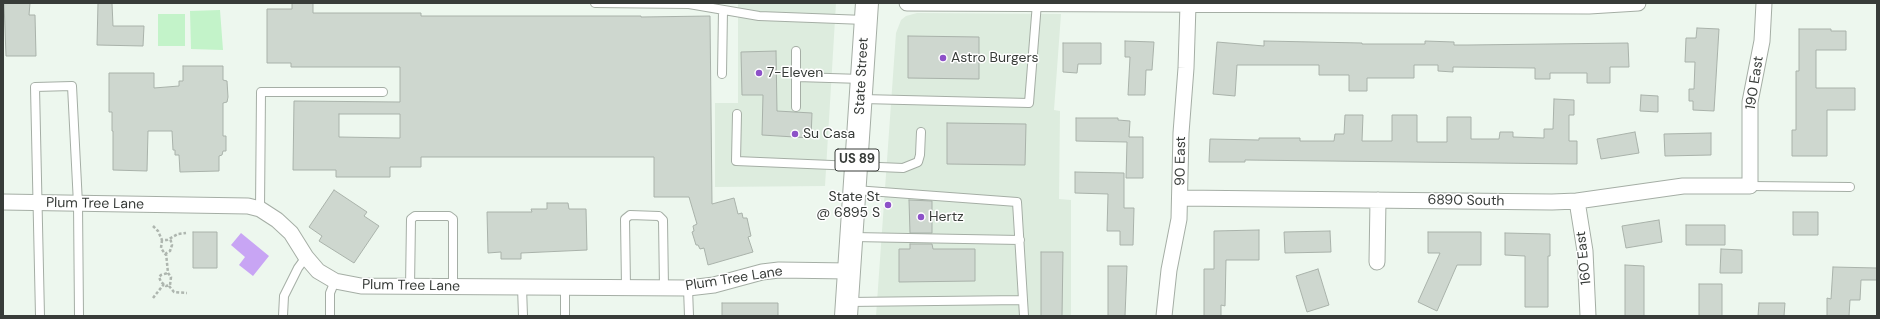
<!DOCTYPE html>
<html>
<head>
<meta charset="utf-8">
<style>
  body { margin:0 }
  #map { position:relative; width:1880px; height:319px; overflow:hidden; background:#edf7ee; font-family:"DM Sans",sans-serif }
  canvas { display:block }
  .frame { position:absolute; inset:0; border:4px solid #383c39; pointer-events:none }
</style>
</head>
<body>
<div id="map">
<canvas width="1880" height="319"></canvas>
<div class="frame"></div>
</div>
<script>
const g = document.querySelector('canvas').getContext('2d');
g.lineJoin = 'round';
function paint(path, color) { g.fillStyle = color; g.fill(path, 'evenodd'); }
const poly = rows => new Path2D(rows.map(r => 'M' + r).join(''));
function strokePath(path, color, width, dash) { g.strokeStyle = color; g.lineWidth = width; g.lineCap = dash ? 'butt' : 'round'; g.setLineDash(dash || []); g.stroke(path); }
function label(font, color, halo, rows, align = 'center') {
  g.font = font + ' "DM Sans",sans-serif'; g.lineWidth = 3; g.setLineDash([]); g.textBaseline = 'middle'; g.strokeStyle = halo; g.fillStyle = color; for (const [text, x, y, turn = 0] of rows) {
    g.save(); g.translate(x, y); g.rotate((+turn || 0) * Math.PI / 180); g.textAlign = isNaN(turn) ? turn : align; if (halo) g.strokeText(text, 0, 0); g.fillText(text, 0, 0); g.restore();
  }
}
paint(poly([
  [738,3,836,3,825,186,715,187,715,103,738,103],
  [917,13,1061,14,1054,110,1060,111,1059,199,1071,200,1071,316,876,316,896,33,901,20,906,16]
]), '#ddecde');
paint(poly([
  [220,10,223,50,191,49,190,11],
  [158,14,185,14,185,46,158,46]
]), '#c3f3c9');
paint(poly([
  [241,233,269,256,253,276,239,265,245,257,231,245]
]), '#c8a5f4');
const building = poly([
  [4,3,30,3,29,15,35,15,36,56,6,56,4,3],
  [98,3,112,3,113,26,144,26,143,46,97,45,98,3],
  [292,3,313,3,313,13,421,13,421,16,641,16,641,17,710,16,712,204,734,198,738,214,742,213,743,218,747,218,751,236,748,237,753,252,708,265,704,248,700,249,698,245,696,245,692,232,694,231,693,226,697,224,689,197,654,197,654,157,421,157,421,167,390,167,390,177,336,177,336,170,293,170,294,101,400,102,400,67,291,67,291,63,267,63,267,9,292,9,292,3],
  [339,114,400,114,400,138,339,137,339,114],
  [1697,28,1719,29,1714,111,1693,110,1693,101,1689,101,1689,89,1694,89,1695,62,1685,62,1686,38,1696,38,1697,28],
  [1799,29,1831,29,1831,31,1846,31,1846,50,1816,50,1816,88,1855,88,1855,110,1827,110,1827,156,1792,156,1792,130,1796,130,1796,71,1799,71,1799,29],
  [908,36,979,37,979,79,908,78,908,36],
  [1125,41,1154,42,1152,70,1146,70,1145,95,1128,95,1130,57,1125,57,1125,41],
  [1264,41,1362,43,1362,44,1425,44,1425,41,1454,42,1454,45,1468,45,1628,43,1629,67,1610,67,1610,83,1587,83,1587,73,1550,73,1550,79,1535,79,1535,68,1453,67,1453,72,1438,71,1438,65,1414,65,1414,78,1367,78,1367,91,1349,91,1349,75,1319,75,1319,65,1237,65,1235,96,1213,94,1217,42,1264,46,1264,41],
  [1063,43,1101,43,1101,64,1078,64,1077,73,1063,72,1063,43],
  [776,51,777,111,812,113,811,138,762,135,763,95,742,95,741,52,776,51],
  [183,66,223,66,223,80,227,81,228,97,227,102,223,103,223,136,226,136,226,151,223,151,222,155,219,156,219,171,180,172,179,155,175,155,175,150,173,150,172,131,148,131,147,171,113,170,113,131,112,131,112,112,109,112,109,73,154,73,154,88,179,86,179,81,183,81,183,66],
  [1641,95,1658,96,1658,112,1640,111,1641,95],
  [1554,99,1574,100,1574,115,1569,115,1569,141,1577,141,1577,164,1245,160,1245,162,1209,162,1210,139,1259,140,1259,138,1300,138,1300,141,1334,141,1335,134,1344,134,1345,115,1363,115,1362,141,1392,141,1392,115,1417,115,1417,142,1447,142,1447,117,1471,117,1471,139,1499,139,1500,132,1513,132,1513,137,1544,138,1544,129,1553,129,1554,99],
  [1076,118,1118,118,1118,120,1130,121,1129,137,1143,137,1143,178,1126,178,1127,142,1076,141,1076,118],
  [947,123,1026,124,1025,165,947,164,947,123],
  [1635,132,1639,153,1601,159,1597,139,1635,132],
  [1711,133,1711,155,1665,156,1664,134,1711,133],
  [1075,172,1124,173,1124,208,1134,208,1133,245,1120,245,1120,231,1107,231,1108,194,1075,193,1075,172],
  [334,190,367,212,364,216,379,226,354,263,319,241,322,236,309,227,334,190],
  [909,200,932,201,932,233,910,233,909,200],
  [547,203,568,203,569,209,586,209,587,250,521,253,521,259,501,259,501,252,488,253,487,212,532,212,531,209,547,209,547,203],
  [1793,212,1818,212,1818,235,1793,235,1793,212],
  [1659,220,1662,242,1626,248,1622,226,1659,220],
  [1686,225,1725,225,1725,245,1686,245,1686,225],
  [1259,230,1259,260,1226,260,1225,306,1221,305,1221,316,1204,316,1204,269,1214,269,1214,231,1259,230],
  [1330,231,1331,252,1285,253,1284,232,1330,231],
  [193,232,217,232,217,268,193,268,193,232],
  [1428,232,1481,232,1481,265,1457,265,1437,311,1418,302,1440,253,1428,253,1428,232],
  [1505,233,1550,234,1550,256,1548,256,1548,307,1525,307,1525,256,1505,255,1505,233],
  [910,244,932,244,933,249,975,249,975,281,899,282,899,249,910,249,910,244],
  [1721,249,1742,250,1742,273,1720,273,1721,249],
  [1041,252,1063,252,1062,316,1041,316,1041,252],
  [1625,265,1644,266,1644,316,1625,316,1625,265],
  [1108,266,1127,266,1125,316,1108,316,1108,266],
  [1833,267,1877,268,1877,280,1861,280,1860,300,1850,300,1849,316,1827,316,1827,298,1831,299,1833,267],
  [1318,269,1329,305,1307,312,1296,276,1318,269],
  [1699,284,1722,284,1722,316,1699,316,1699,284],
  [722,303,778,303,778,316,722,316,722,303],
  [1759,303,1785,303,1784,316,1758,316,1759,303]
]);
paint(building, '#ced7cf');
strokePath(building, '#a9b2aa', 1);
const service = poly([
  [595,3,689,4,759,16,865,20],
  [722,74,723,10],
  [797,77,862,79],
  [862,99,1029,103,1037,3],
  [796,107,796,51],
  [737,114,736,161,903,168,918,162,920,155,921,132],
  [1750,186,1850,187],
  [855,190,1017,202,1024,316],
  [260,209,261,92,383,92],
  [853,237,1020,240],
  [410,287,411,219,415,216,449,216,453,219,453,287],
  [522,287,523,316],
  [626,287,625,219,630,215,659,216,663,220,664,288],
  [688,288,689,316],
  [848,302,1023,300],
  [40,316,35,87,72,86,78,204,79,316],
  [283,316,284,296,298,268,306,257],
  [330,316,330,293,335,281],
  [565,316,565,288]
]);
const minor = poly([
  [907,3,1589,6,1638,3],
  [1180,198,1552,202,1577,201,1683,186,1750,186,1750,102,1762,41,1764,3],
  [1577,201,1585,251,1588,316],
  [3,202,248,206,260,209,277,220,291,233,306,257,318,271,335,281,361,286,688,288,714,285,762,272,779,270,849,271],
  [1377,262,1378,200],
  [1164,316,1169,270,1179,219,1181,133,1186,68,1188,5]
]);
const primary = poly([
  [846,316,867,3]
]);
strokePath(service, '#a5aea5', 10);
strokePath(minor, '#a5aea5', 17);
strokePath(primary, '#a5aea5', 24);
strokePath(poly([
  [153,226,158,231,162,240,167,240,178,234,186,233],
  [162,240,161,248,165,254,170,251,172,245,170,238],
  [166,253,168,273,171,277,170,285,166,286,161,282,159,277,161,275,168,273],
  [169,286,174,292,187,293],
  [153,298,164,284]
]), '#aeb6af', 2.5, [3, 2]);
strokePath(service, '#fff', 8);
strokePath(minor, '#fff', 15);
strokePath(primary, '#fff', 22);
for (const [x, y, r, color] of [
  [943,58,4,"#8d51c8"],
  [759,73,4,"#8d51c8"],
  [795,134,4,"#8d51c8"],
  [888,205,4,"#8d51c8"],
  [921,217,4,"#8d51c8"]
]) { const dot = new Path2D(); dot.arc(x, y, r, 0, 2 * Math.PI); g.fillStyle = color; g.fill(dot); strokePath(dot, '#fff', 1.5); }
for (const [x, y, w] of [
  [857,160,44]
]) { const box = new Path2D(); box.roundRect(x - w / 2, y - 11, w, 22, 3); g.fillStyle = '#fff'; g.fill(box); strokePath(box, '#383c39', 1); }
label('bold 13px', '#383c39', null, [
  ["US 89",857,160]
]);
label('14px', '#383c39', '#fff', [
  ["Astro Burgers",951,58],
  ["7-Eleven",767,73],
  ["Su Casa",803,134],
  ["State St",880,197,"right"],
  ["@ 6895 S",880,213,"right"],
  ["Hertz",929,217]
], 'left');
label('14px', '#383c39', '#fff', [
  ["State Street",862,76,-87],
  ["190 East",1755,83,-81],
  ["90 East",1181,161,-89],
  ["6890 South",1466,201,1],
  ["Plum Tree Lane",95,204,1],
  ["160 East",1584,258,-96],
  ["Plum Tree Lane",734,279,-9],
  ["Plum Tree Lane",411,286,1]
]);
</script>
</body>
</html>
